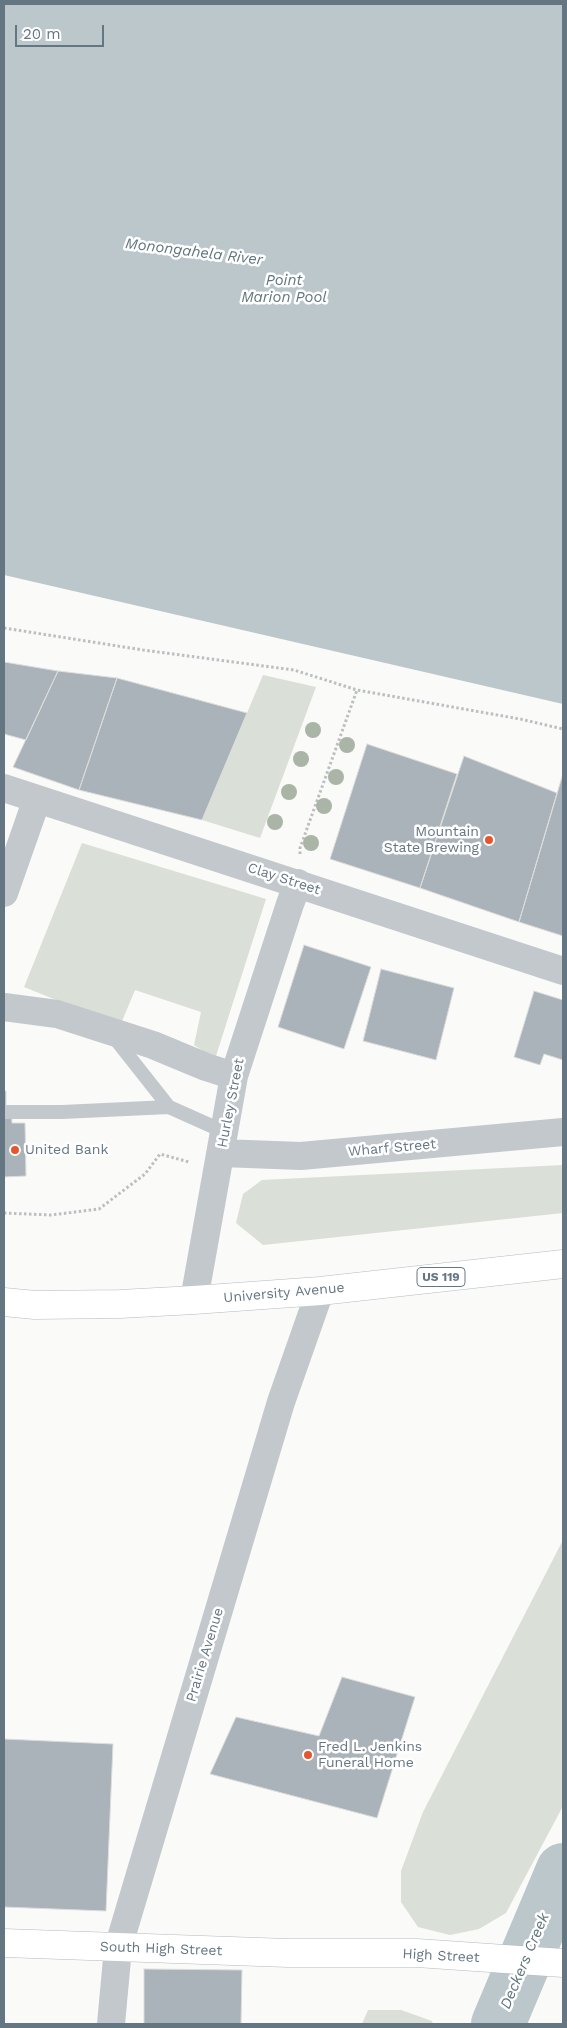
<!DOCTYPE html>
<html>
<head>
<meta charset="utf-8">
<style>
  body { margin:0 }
  #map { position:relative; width:567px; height:2028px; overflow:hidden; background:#fafaf8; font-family:"Work Sans",sans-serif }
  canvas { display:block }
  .frame { position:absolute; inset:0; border:5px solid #657683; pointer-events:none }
  .scale { position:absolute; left:15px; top:25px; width:89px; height:22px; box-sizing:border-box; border:2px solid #657683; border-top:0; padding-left:6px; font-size:15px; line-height:18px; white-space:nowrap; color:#657683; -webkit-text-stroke:4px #fff; paint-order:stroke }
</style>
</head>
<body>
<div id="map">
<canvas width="567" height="2028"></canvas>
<div class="frame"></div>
<div class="scale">20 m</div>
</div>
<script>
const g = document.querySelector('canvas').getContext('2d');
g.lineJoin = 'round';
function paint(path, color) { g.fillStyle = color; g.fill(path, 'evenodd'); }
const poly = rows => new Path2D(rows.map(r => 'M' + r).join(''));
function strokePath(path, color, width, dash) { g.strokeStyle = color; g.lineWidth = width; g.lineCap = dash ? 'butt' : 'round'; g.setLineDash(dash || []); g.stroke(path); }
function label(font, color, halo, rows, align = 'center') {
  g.font = font + ' "Work Sans",sans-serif'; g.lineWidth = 5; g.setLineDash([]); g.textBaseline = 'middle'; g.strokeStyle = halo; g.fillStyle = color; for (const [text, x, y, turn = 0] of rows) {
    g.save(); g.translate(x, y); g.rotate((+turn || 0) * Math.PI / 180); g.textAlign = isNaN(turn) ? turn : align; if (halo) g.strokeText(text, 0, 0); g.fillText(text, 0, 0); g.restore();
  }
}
paint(poly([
  [263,675,316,687,260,838,202,820],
  [82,843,266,899,215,1059,194,1045,201,1012,135,990,120,1026,24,987],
  [563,1165,563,1213,263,1245,236,1223,243,1194,262,1180],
  [563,1540,563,1806,506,1913,479,1929,450,1935,418,1927,401,1902,401,1871,423,1812],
  [368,2010,401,2010,432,2021,433,2024,362,2024]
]), '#dadfd7');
paint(poly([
  [4,4,563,4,563,704,4,575]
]), '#bbc7cb');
strokePath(poly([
  [498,2024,563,1870]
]), '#bbc7cb', 54);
const building = poly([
  [4,662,58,671,26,740,4,734,4,662],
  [58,671,117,678,79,790,13,767,58,671],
  [117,678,247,713,202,820,79,790,117,678],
  [367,744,457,774,420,888,330,859,367,744],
  [464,756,557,793,519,922,420,888,464,756],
  [562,777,563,777,563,936,519,922,562,777],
  [304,945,371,967,344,1049,278,1027,304,945],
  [381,969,454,988,436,1060,363,1041,381,969],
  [534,991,563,1000,563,1060,544,1054,540,1065,514,1057,534,991],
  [4,1091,6,1091,6,1107,11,1107,12,1123,25,1123,26,1176,4,1177,4,1091],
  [342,1677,415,1697,377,1818,210,1774,236,1717,319,1736,342,1677],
  [4,1739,113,1744,106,1911,4,1907,4,1739],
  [144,1969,242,1970,241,2024,144,2024,144,1969]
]);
paint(building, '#aab3b9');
strokePath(building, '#dcdcda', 1);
const secondary = poly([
  [4,1943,288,1953,417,1953,563,1963]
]);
const primary = poly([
  [4,1302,35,1305,120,1304,194,1300,320,1291,563,1264]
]);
strokePath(secondary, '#b3babf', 29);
strokePath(primary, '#b5babe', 29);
strokePath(poly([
  [4,628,143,650,294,670,357,690,520,719,563,729],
  [300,854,300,848,357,690],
  [4,1213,51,1215,99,1209,145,1174,160,1154,189,1162]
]), '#bbbfc2', 3, [2.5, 2.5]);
strokePath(poly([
  [113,1036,169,1107,225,1132],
  [4,1112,62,1112,169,1107]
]), '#c3c8cc', 14);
strokePath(poly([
  [4,788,563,971],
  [4,893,37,799],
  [4,1007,57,1014,153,1045,206,1067,234,1076],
  [221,1153,301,1156,563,1132],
  [194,1300,234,1076,290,904,298,883],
  [111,2024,118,1948,281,1402,320,1291]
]), '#c3c8cc', 28);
strokePath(secondary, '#fff', 28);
strokePath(primary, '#fff', 28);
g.fillStyle = '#aab4a7';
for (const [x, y] of [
  [313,730],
  [347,745],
  [301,759],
  [336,777],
  [289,792],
  [324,806],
  [275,822],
  [311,843]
]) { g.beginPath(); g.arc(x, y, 8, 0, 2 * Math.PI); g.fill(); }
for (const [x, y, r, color] of [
  [489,840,5,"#e4572e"],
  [15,1150,5,"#e4572e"],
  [308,1755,5,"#e4572e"]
]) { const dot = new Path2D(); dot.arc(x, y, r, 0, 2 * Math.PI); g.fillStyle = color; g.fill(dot); strokePath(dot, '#fff', 2); }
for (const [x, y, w] of [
  [441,1277,48]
]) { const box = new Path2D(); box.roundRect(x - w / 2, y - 9.5, w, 19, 4); g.fillStyle = '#fff'; g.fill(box); strokePath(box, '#657683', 1); }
label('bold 12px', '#657683', null, [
  ["US 119",441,1277]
]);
label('14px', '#657683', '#fff', [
  ["Mountain",479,832,"right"],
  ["State Brewing",479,848,"right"],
  ["United Bank",25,1150],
  ["Fred L. Jenkins",318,1747],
  ["Funeral Home",318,1763]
], 'left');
label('14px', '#657683', '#fff', [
  ["Clay Street",284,879,18],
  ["Hurley Street",231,1103,-79],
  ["Wharf Street",392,1148,-5],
  ["University Avenue",284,1293,-5],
  ["Prairie Avenue",205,1655,-73],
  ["South High Street",161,1949,2],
  ["High Street",441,1956,3]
]);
label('italic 15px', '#60757c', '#fff', [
  ["Monongahela River",194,252,7],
  ["Point",284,281],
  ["Marion Pool",284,298],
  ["Deckers Creek",525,1961,-67]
]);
</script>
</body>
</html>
